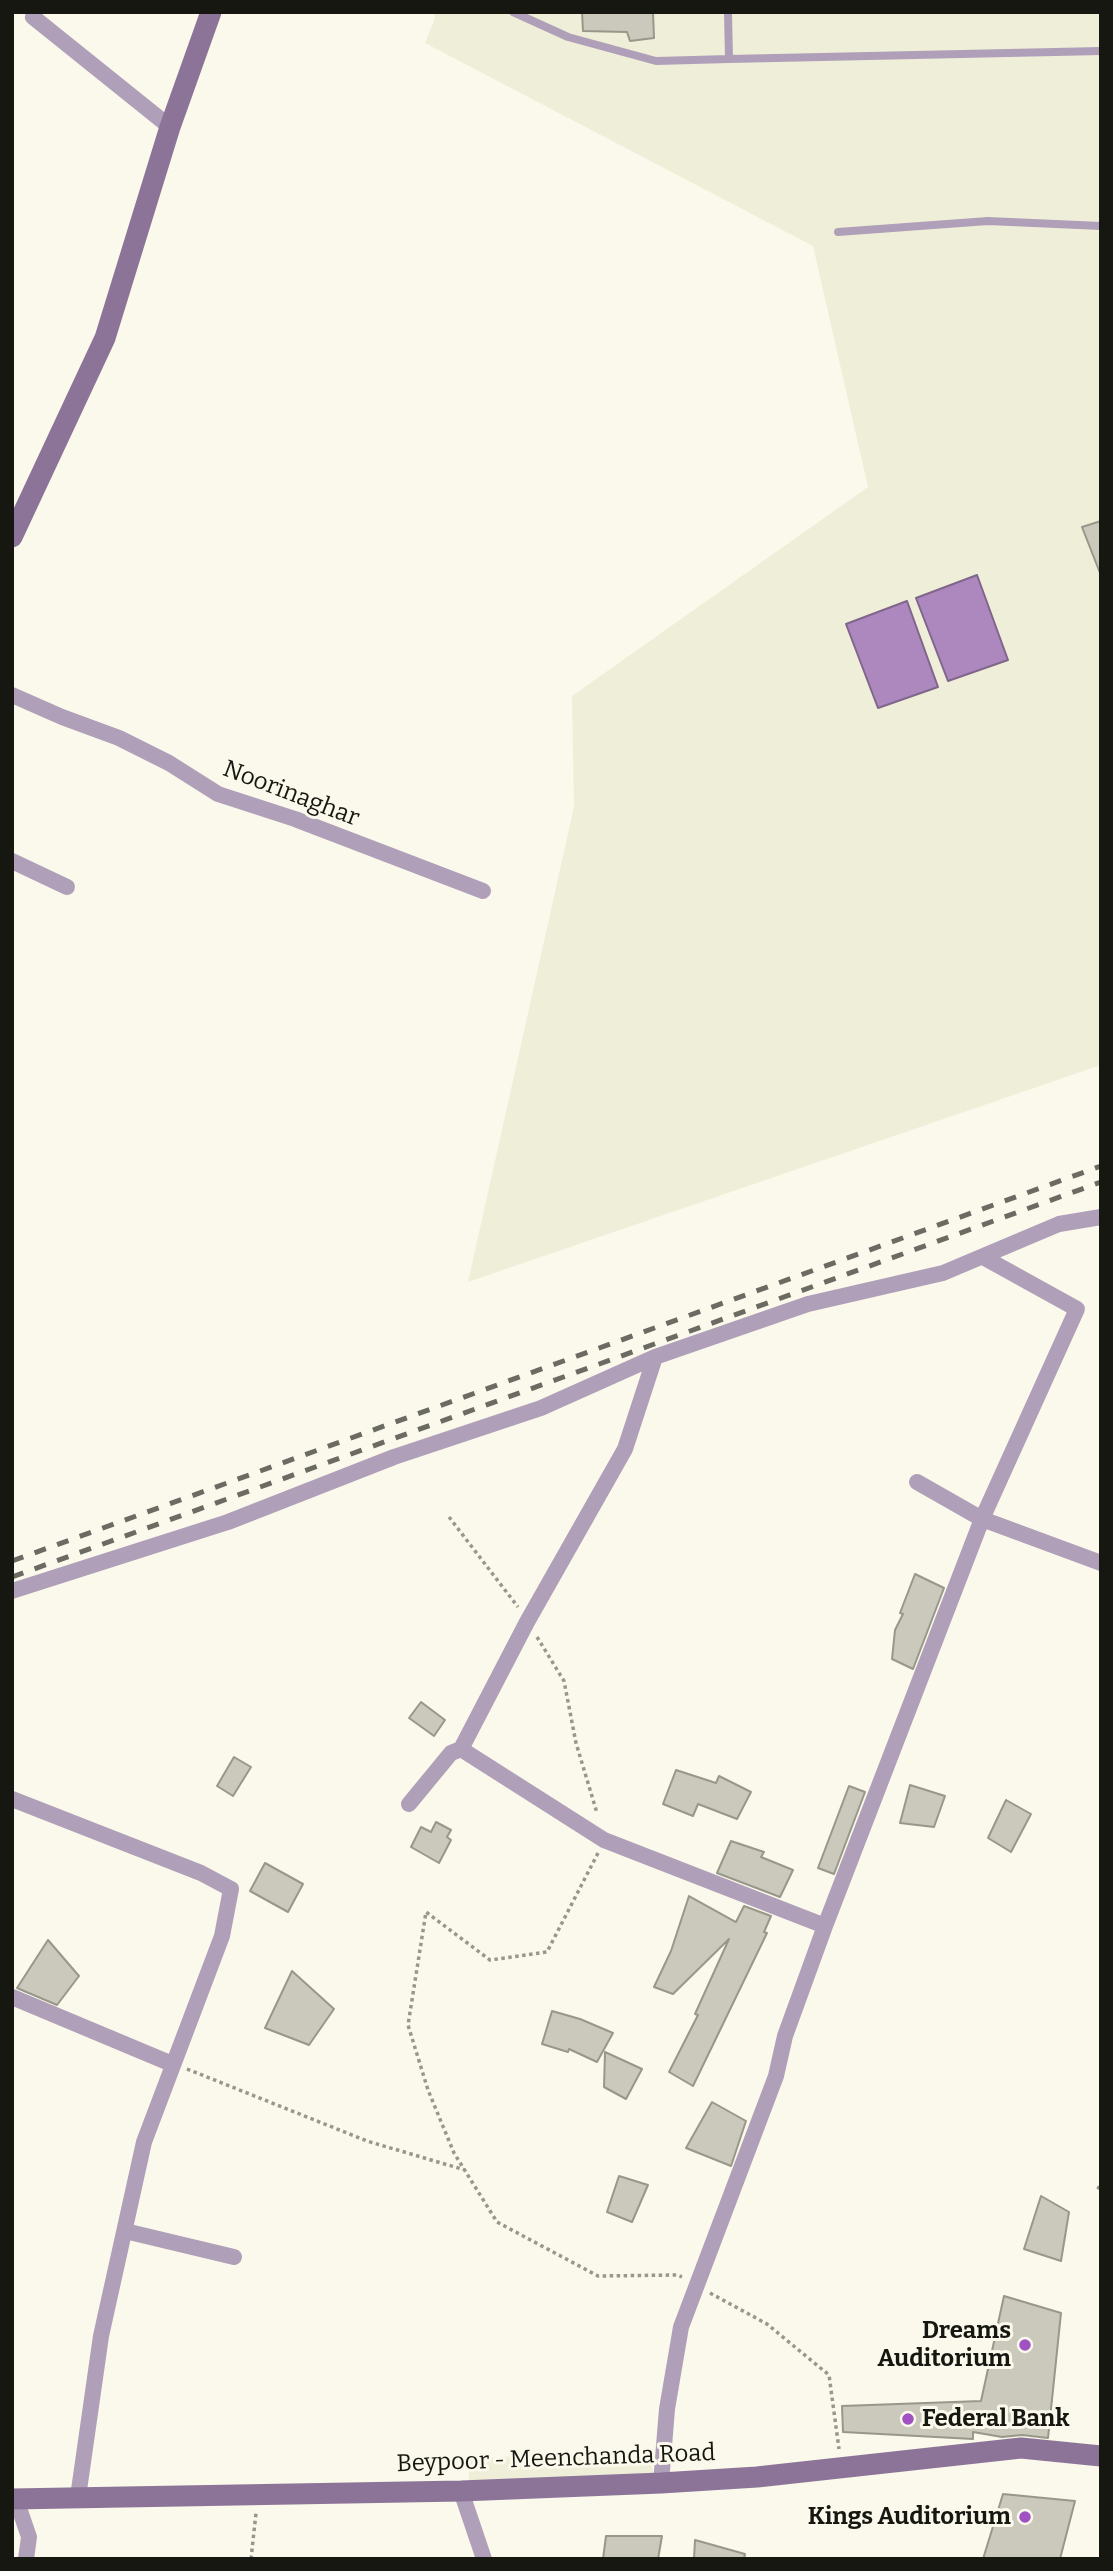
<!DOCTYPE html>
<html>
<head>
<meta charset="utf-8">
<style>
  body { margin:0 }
  #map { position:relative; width:1113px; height:2571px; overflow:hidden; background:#faf9eb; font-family:Bitter,serif }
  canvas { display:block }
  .frame { position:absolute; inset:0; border:14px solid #171712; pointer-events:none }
</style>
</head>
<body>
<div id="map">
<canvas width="1113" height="2571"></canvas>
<div class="frame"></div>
</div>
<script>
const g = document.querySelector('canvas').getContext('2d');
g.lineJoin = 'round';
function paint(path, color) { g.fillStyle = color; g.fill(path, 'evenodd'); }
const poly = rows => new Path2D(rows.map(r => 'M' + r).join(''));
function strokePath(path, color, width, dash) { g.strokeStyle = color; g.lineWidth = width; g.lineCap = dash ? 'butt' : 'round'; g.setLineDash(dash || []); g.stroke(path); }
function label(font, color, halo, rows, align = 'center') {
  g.font = font + ' Bitter,serif'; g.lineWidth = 6; g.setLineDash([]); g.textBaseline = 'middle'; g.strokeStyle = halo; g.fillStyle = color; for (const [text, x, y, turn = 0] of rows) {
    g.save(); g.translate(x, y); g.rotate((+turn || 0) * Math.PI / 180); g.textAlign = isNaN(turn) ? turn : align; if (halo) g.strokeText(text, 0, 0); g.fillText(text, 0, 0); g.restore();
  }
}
paint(poly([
  [434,12,1101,12,1101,1065,468,1282,574,807,572,696,868,487,813,246,425,43,435,18],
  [649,2452,654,2476,470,2486,467,2458]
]), '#efeed8');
const water = poly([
  [977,575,1008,660,948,681,916,598,977,575],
  [907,601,938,687,878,708,846,624,907,601]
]);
paint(water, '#ad88bf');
strokePath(water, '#80668b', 2);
const building = poly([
  [582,12,653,12,654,38,630,41,627,32,583,31,582,12],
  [1101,521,1101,573,1100,573,1082,527,1101,521],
  [915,1574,944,1588,913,1669,892,1659,895,1630,903,1614,900,1613,915,1574],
  [421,1702,445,1720,434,1736,409,1718,421,1702],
  [234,1757,251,1767,233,1796,217,1786,234,1757],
  [676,1770,716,1783,719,1776,751,1792,737,1819,698,1804,693,1816,663,1804,676,1770],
  [910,1785,945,1796,934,1827,900,1823,910,1785],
  [849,1786,865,1792,834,1874,818,1868,849,1786],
  [1006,1800,1031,1814,1011,1852,988,1838,1006,1800],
  [436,1822,451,1830,447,1837,451,1840,439,1863,411,1847,421,1827,431,1832,436,1822],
  [731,1841,764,1852,761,1857,793,1870,780,1897,717,1873,731,1841],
  [265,1863,303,1884,288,1912,250,1891,265,1863],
  [689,1896,736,1922,744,1906,771,1916,764,1932,767,1933,693,2086,669,2072,698,2015,695,2014,729,1939,673,1994,654,1987,671,1951,689,1896],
  [48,1940,79,1976,57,2005,17,1988,48,1940],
  [292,1971,334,2009,309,2045,265,2028,292,1971],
  [552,2011,580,2019,613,2033,597,2062,569,2049,568,2052,542,2044,552,2011],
  [605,2052,642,2069,626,2099,604,2087,605,2052],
  [712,2102,746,2121,731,2166,686,2148,712,2102],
  [619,2176,648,2185,632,2222,607,2212,619,2176],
  [1041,2196,1069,2212,1061,2261,1024,2249,1041,2196],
  [1004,2296,1061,2313,1048,2438,1022,2435,1002,2437,973,2432,973,2439,843,2432,842,2406,981,2401,1004,2296],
  [1003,2494,1075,2501,1060,2559,983,2559,1003,2494],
  [606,2536,662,2536,658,2559,603,2559,606,2536],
  [695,2540,745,2554,744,2559,694,2559,695,2540]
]);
paint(building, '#cac9bb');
strokePath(building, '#98978a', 2);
strokePath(poly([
  [449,1517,518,1607],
  [537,1637,564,1681,576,1743,597,1813],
  [598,1853,547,1952,490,1960,426,1912,408,2025,428,2090,454,2153,497,2222,598,2276,677,2275,682,2277],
  [187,2069,367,2141,465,2170],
  [1097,2187,1101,2189],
  [710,2293,767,2324,829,2375,839,2449],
  [251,2559,256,2513]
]), '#97978d', 3.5, [3.5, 3.5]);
strokePath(poly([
  [513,12,568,37,656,61,729,59],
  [728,12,729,59,1101,51],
  [838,232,988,221,1101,226]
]), '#b09fb8', 8);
strokePath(poly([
  [35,12,33,17,170,127],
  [12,695,62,717,119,738,169,763,218,794,295,819,483,891],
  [12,861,67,887],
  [917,1482,982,1519,1101,1563],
  [12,1591,228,1522,394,1457,541,1408,655,1357,808,1304,943,1273,1059,1224,1101,1217],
  [461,1749,604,1840,825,1926],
  [12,1799,201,1873,231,1889,222,1936,144,2142,101,2336,78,2497],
  [409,1804,451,1753,461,1749,527,1622,625,1449,655,1357],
  [12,1997,172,2064],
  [125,2231,234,2257],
  [661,2483,667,2409,681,2327,776,2076,785,2036,825,1926,982,1519,1077,1309,983,1257],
  [461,2491,484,2559],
  [16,2499,29,2537,26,2559]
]), '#b09fb8', 16);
strokePath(poly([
  [12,537,105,338,170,127,211,12],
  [12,2499,461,2491,661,2483,757,2477,1021,2448,1101,2456]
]), '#8c7498', 21);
strokePath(poly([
  [12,1561,1101,1166],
  [12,1577,1101,1182]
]), '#6c6b63', 5, [12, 12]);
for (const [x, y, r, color] of [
  [1025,2345,7,"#a152c2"],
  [908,2419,7,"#a152c2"],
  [1025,2517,7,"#a152c2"]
]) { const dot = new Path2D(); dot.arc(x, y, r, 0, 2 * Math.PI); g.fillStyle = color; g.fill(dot); strokePath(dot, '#faf9eb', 2.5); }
label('24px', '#171712', '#faf9eb', [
  ["Noorinaghar",291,794,21],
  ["Beypoor - Meenchanda Road",556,2459,-2]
]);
label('bold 24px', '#171712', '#faf9eb', [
  ["Dreams",1011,2331],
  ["Auditorium",1011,2359],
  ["Federal Bank",922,2419,"left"],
  ["Kings Auditorium",1011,2517]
], 'right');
</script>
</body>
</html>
